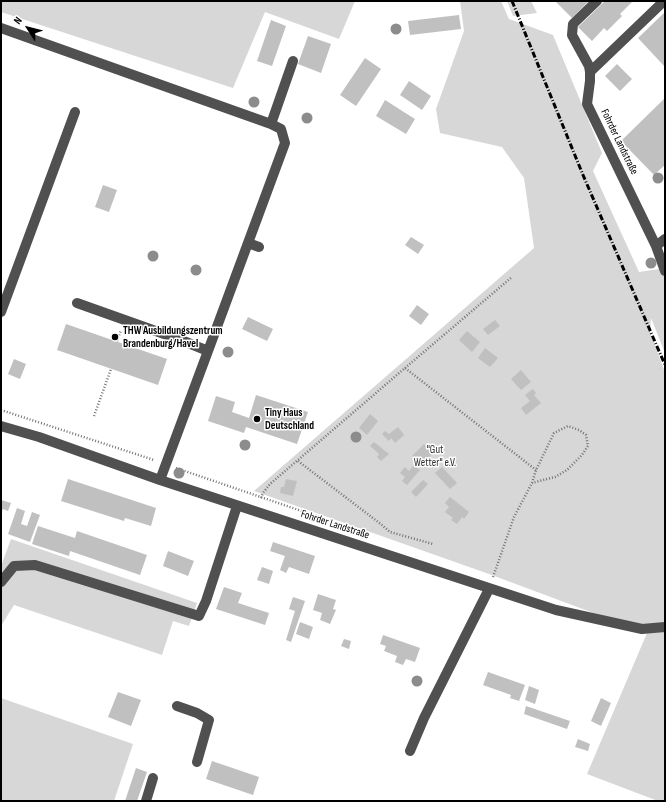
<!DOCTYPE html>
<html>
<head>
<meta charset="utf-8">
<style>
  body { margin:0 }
  #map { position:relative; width:666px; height:802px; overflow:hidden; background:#fff; font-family:"Sofia Sans Condensed",sans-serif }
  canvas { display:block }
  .frame { position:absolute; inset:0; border:2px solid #000; pointer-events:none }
  .north { position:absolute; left:8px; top:8px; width:40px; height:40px; -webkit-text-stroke:3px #fff; paint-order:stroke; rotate:306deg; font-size:11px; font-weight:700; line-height:16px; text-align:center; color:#000 }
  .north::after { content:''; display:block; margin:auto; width:14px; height:18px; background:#000; clip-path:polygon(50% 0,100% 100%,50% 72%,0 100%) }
</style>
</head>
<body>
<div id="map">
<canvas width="666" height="802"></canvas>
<div class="frame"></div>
<div class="north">N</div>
</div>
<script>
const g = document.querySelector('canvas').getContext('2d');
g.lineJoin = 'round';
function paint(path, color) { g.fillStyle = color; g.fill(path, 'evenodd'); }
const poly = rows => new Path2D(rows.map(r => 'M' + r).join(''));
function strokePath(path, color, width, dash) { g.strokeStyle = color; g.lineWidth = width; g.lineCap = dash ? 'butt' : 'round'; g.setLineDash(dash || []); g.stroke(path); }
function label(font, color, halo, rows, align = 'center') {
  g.font = font + ' "Sofia Sans Condensed",sans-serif'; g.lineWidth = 3; g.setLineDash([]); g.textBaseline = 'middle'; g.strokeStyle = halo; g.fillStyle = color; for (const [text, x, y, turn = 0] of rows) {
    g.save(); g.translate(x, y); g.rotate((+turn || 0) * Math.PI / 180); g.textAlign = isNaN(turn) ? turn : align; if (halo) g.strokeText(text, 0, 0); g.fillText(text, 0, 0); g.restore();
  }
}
paint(poly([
  [1,1,355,1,339,39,265,12,233,88,1,12],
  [460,1,501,1,509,19,553,35,602,153,593,171,639,272,665,268,665,353,651,318,650,333,665,372,665,801,658,801,587,774,647,633,489,574,254,491,534,248,524,178,502,147,440,133,436,109,464,31],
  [507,1,531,1,537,13,513,16],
  [11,539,197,603,189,626,173,621,162,655,14,605,1,626,1,566],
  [1,698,133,744,114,801,1,801]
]), '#d7d7d7');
paint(poly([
  [555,1,589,1,572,18],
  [605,1,633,1,620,14,622,16,607,31,604,28,592,41,578,27],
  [665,12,665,67,638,38],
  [459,15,461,29,410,35,408,21],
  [271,20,286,26,272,66,257,61],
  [308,36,331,44,321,73,298,64],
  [365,58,381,69,356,106,340,95],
  [617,64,632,79,620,91,605,76],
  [409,81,431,96,422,110,400,95],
  [665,98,665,165,654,175,621,141],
  [385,100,415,119,406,134,376,116],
  [103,185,117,190,109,212,95,207],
  [411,237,424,245,418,254,405,245],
  [417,305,429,314,421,325,409,316],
  [248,317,273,329,267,341,242,329],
  [495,320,500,326,488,335,483,329],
  [66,324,167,359,158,385,57,350],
  [467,331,480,342,472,352,459,340],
  [485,348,498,358,490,367,478,358],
  [14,359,26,364,20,379,8,374],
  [521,370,531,382,521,390,511,379],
  [533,389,536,393,534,395,541,403,526,415,521,408,530,401,525,395],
  [256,395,308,412,297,444,246,427,244,433,208,421,216,396,235,402,232,412,249,418],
  [370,414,378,421,367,435,359,428],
  [398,427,404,435,395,443,391,438,389,441,382,434,385,431,389,434],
  [374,442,389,454,381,461,377,457,379,454,370,446],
  [424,444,433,453,421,465,412,456],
  [414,465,420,470,407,485,402,481,405,477,400,473,405,467,409,471],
  [442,467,457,483,450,489,435,473],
  [68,479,156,508,151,526,125,518,124,521,61,501],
  [286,479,297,481,293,496,280,493,281,487,284,487],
  [423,480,428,484,416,497,411,492],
  [450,497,469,512,464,519,462,517,457,524,451,520,453,518,445,512,449,507,445,503],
  [1,500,11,503,8,511,3,509,1,513],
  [17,508,25,511,21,524,27,526,32,512,40,515,30,542,8,534],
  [38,526,75,538,77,531,147,555,140,575,70,551,69,556,32,544],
  [273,542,315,556,309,574,289,567,286,573,280,570,285,556,270,551],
  [168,551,194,561,188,576,163,566],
  [262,567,273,571,269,584,257,580],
  [224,587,242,593,238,603,269,613,265,625,216,609],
  [318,594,336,600,333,609,336,610,330,624,320,620,322,613,313,610],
  [293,597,305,601,291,642,286,640,295,611,289,609],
  [300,622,313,627,309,639,296,634],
  [383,635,420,648,415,662,406,659,403,665,395,662,397,656,384,651,386,646,380,644],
  [344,639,351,641,349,649,341,646],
  [488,672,525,685,519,701,510,698,511,695,483,685],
  [529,686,539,690,535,704,525,700],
  [118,692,141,700,131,726,108,717],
  [601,698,611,703,601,726,591,721],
  [526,706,570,721,567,729,524,714],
  [578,739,590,744,588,751,575,747],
  [212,761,259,777,253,795,206,779],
  [136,768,147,772,137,801,125,801]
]), '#c0c0c0');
strokePath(poly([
  [117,341,121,330],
  [405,368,512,277],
  [1,410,154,460],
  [94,416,111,369],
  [298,461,382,525,390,532,433,544],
  [176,468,357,530],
  [261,498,263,493,270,484,405,368,536,470],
  [493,577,514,517,532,483,536,470,554,433,568,426,579,430,586,435,588,446,582,455,567,470,555,477,532,483]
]), '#727272', 2.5, [1, 2]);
strokePath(poly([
  [664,1,590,72,590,81,587,104,656,246,665,271],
  [1,28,271,124,281,129,285,143,208,351],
  [590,72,589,66,572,35,573,24,597,1],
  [271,124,293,61],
  [248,243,259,247],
  [656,246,665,239],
  [77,303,181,340,208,351,160,480],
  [1,312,75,112],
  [1,426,39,437,160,480,556,610,642,629,665,627],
  [1,582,14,566,35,565,199,616,206,601,237,506],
  [177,706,197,713,209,720,197,762],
  [410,751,424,718,489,589],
  [146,801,153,778]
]), '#505050', 10);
strokePath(poly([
  [512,1,583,175,665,365]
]), '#000', 3, [6, 2, 1, 2]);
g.fillStyle = '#8c8c8c';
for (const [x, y] of [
  [396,29],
  [254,102],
  [307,118],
  [658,178],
  [153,256],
  [651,263],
  [196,270],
  [228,352],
  [356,437],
  [245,445],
  [179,473],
  [417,681]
]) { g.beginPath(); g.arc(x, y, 5.5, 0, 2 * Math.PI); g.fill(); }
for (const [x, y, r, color] of [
  [115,337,4,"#000"],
  [257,419,4,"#000"]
]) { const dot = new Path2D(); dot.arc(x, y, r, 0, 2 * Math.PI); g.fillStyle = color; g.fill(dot); strokePath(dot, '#fff', 1.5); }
label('11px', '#000', '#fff', [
  ["Fohrder Landstraße",619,142,64],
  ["Fohrder Landstraße",335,525,18]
]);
label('bold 11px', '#000', '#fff', [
  ["THW Ausbildungszentrum",123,331],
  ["Brandenburg/Havel",123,344],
  ["Tiny Haus",265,413],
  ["Deutschland",265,426]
], 'left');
label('11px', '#2e2e2e', '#fff', [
  ["\"Gut",435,450],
  ["Wetter\" e.V.",435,463]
]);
</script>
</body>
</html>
